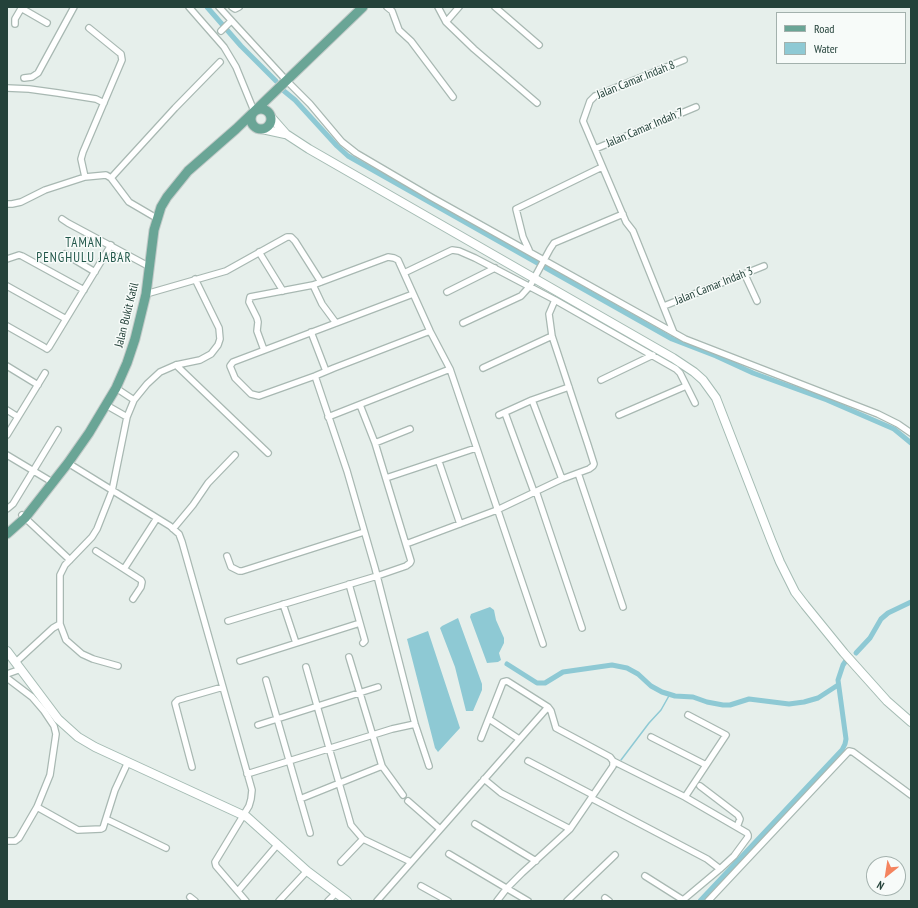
<!DOCTYPE html>
<html>
<head>
<meta charset="utf-8">
<style>
  body { margin:0 }
  #map { position:relative; width:918px; height:908px; overflow:hidden; background:#e6efeb; font-family:"PT Sans Narrow",sans-serif }
  canvas { display:block }
  .frame { position:absolute; inset:0; border:8px solid #24423a; pointer-events:none }
  .legend { position:absolute; left:776px; top:12px; width:130px; height:52px; box-sizing:border-box; background:#f7fbf9; border:1px solid #a3b1ad; margin:0; padding:5px 7px; list-style:none; font-size:12px; color:#24423a }
  .legend li { display:flex; align-items:center; gap:8px; height:20px }
  .legend b { width:20px; border:1px solid #a3b1ad }
  .north { position:absolute; left:866px; top:856px; width:40px; height:40px; box-sizing:border-box; background:#f7fbf9; border:1px solid #a3b1ad; border-radius:50%; rotate:210deg; font-size:11px; font-weight:700; line-height:16px; text-align:center; color:#24423a }
  .north::after { content:''; display:block; margin:auto; width:14px; height:18px; background:#f4845f; clip-path:polygon(50% 0,100% 100%,50% 72%,0 100%) }
</style>
</head>
<body>
<div id="map">
<canvas width="918" height="908"></canvas>
<div class="frame"></div>
<ul class="legend">
<li><b style="height:5px;background:#6aa596"></b>Road</li>
<li><b style="height:11px;background:#8ec9d4"></b>Water</li>
</ul>
<div class="north">N</div>
</div>
<script>
const g = document.querySelector('canvas').getContext('2d');
g.lineJoin = 'round';
function paint(path, color) { g.fillStyle = color; g.fill(path, 'evenodd'); }
const poly = rows => new Path2D(rows.map(r => 'M' + r).join(''));
function strokePath(path, color, width, dash) { g.strokeStyle = color; g.lineWidth = width; g.lineCap = dash ? 'butt' : 'round'; g.setLineDash(dash || []); g.stroke(path); }
function label(font, color, halo, rows, align = 'center') {
  g.font = font + ' "PT Sans Narrow",sans-serif'; g.lineWidth = 3; g.setLineDash([]); g.textBaseline = 'middle'; g.strokeStyle = halo; g.fillStyle = color; for (const [text, x, y, turn = 0] of rows) {
    g.save(); g.translate(x, y); g.rotate((+turn || 0) * Math.PI / 180); g.textAlign = isNaN(turn) ? turn : align; if (halo) g.strokeText(text, 0, 0); g.fillText(text, 0, 0); g.restore();
  }
}
paint(poly([
  [490,607,494,610,496,620,504,638,504,643,499,653,501,660,498,662,487,663,470,617,471,614],
  [458,618,482,684,482,690,473,711,466,711,455,667,440,628,442,626],
  [428,631,460,728,438,752,435,748,407,639]
]), '#8ec9d4');
strokePath(poly([
  [621,760,649,723,661,710,670,694]
]), '#8ec9d4', 1.5);
strokePath(poly([
  [207,7,241,46,276,81],
  [284,91,295,100,337,146,348,156,541,265],
  [546,268,672,339,716,356,753,373,827,400,894,429,911,443],
  [856,653,870,638,881,619,888,613,911,602],
  [507,664,537,683,545,683,563,672,612,665,627,668,638,674,651,686,662,692,675,696,693,697,707,702,723,705,730,705,749,699,789,704,804,702,818,698,838,685],
  [700,901,842,750,845,744,846,739,838,680,843,665,847,659]
]), '#8ec9d4', 5);
const street = poly([
  [189,7,224,47,236,67,254,111],
  [219,7,286,80,310,104,342,142,356,153,431,197,685,339,878,414,898,424,911,433],
  [232,7,235,9,239,7],
  [387,7,392,11,399,30,411,41,453,97],
  [438,7,446,22,474,49,537,103],
  [495,7,539,45],
  [21,8,47,23],
  [446,22,459,7],
  [15,24,15,19,22,7],
  [221,31,231,21],
  [24,78,32,77,38,73,74,7],
  [7,88,29,89,58,93,96,99,104,103],
  [595,149,696,107],
  [85,177,81,159,83,152,122,60,121,54,89,28],
  [111,178,175,108,220,62],
  [7,204,12,204,21,202,45,190,85,177,106,175,111,178,129,202,158,219],
  [62,219,68,223,150,267],
  [529,250,523,237,516,209,602,167],
  [259,252,283,291],
  [65,254,95,272],
  [7,259,19,255,22,256,84,290],
  [404,273,452,250,459,251,475,258,555,300,676,369,680,373,695,403],
  [745,275,757,301],
  [313,285,322,304,336,323],
  [7,286,66,319],
  [447,292,495,268],
  [146,294,226,271,287,237,291,237,295,241,321,282],
  [413,294,233,362,230,366,235,378,251,394,259,396,315,376,334,368,430,331],
  [664,306,764,266],
  [463,323,521,296,530,286,550,249,554,243,623,214],
  [7,326,44,347,47,349,49,347,111,245],
  [311,332,326,371],
  [674,333,633,231,626,222,583,121,590,101,595,96,684,60],
  [264,350,257,331,258,322,257,318,249,302,250,297,313,285,388,257,394,258,398,260,430,331,450,369,543,644],
  [176,365,268,453],
  [7,366,38,385],
  [483,368,552,336],
  [315,376,347,471,375,568,415,724,429,766],
  [601,380,653,355],
  [116,388,134,400],
  [532,400,562,479],
  [106,405,127,417],
  [7,410,18,417],
  [505,413,534,492],
  [499,415,532,400,569,387],
  [619,415,686,386],
  [328,417,450,369],
  [7,435,45,373],
  [375,443,410,429],
  [7,455,52,482],
  [439,462,460,524],
  [68,463,170,526,179,534,182,542,252,790,251,799,249,806,215,862,216,866,246,901],
  [578,473,623,607],
  [386,478,476,448],
  [536,491,582,628],
  [7,509,13,504,58,430],
  [22,515,70,560],
  [173,529,193,505,208,483,235,455],
  [406,544,497,510,562,479,589,469,593,466,594,464,588,445,552,336,549,314,555,300],
  [96,551,141,580,142,582,141,587,133,599],
  [227,556,231,567,239,571,242,571,364,532],
  [124,569,157,518],
  [349,584,365,641,363,643],
  [283,604,296,643],
  [228,621,377,576,406,566,410,563,411,561,375,443,360,405],
  [349,657,382,766,403,795],
  [240,661,360,623],
  [16,662,53,628,60,624],
  [118,666,93,659,82,654,66,640,60,624,60,575,65,565,92,537,97,529,112,491,127,417,134,400,147,384,160,372,176,365,200,360,211,354,218,345,220,339,219,328,195,279],
  [306,667,351,825,363,839,411,862],
  [7,674,21,669],
  [7,678,32,697,44,711,54,726,56,734,50,775,37,807,19,838,15,841,7,841],
  [266,680,310,833],
  [489,719,519,739],
  [258,725,378,687],
  [651,737,706,765],
  [481,738,503,682,507,681,548,707,551,711,556,728,610,757,613,761,685,797,747,833,748,835,748,837,734,856,720,869],
  [528,761,593,795],
  [192,767,175,703,178,700,223,687],
  [247,774,392,729,415,724],
  [484,779,501,793,570,829],
  [700,786,738,815,740,819,737,827],
  [685,797,726,735,688,715],
  [591,798,707,859,720,869,683,900],
  [300,799,382,766],
  [408,801,440,829],
  [37,807,78,830,101,829,103,828,115,790,128,762],
  [106,819,166,848],
  [475,824,536,861],
  [449,854,528,901],
  [341,862,363,839],
  [645,876,683,900,682,901],
  [421,886,448,901],
  [238,891,278,844],
  [190,897,195,901],
  [605,898,609,901],
  [279,901,307,871],
  [328,901,336,893],
  [377,901,548,707],
  [497,901,507,888,522,873,570,829,613,766,613,761],
  [567,901,615,855],
  [708,901,849,751,853,752,911,795]
]);
const secondary = poly([
  [271,117,286,134,309,149,673,358,694,372,703,380,716,398,771,540,780,562,795,592,805,605,844,653,887,701,911,722],
  [262,129,285,134],
  [7,651,58,719,78,737,95,747,247,817,307,871,347,901]
]);
const primary = poly([
  '251 119a10 10 0 1 1 20 0a10 10 0 1 1-20 0Z',
  [7,534,25,518,68,463,89,433,116,388,127,363,135,339,146,294,154,230,161,207,167,197,188,171,236,129,363,7]
]);
strokePath(street, '#a8b8b2', 8);
strokePath(secondary, '#a4bbb3', 10);
strokePath(primary, '#c2cac8', 11);
strokePath(street, '#fff', 5.5);
strokePath(secondary, '#fff', 8);
strokePath(primary, '#6aa596', 9);
label('12px', '#24423a', '#f7fbf9', [
  ["Jalan Camar Indah 8",636,80,-22],
  ["Jalan Camar Indah 7",645,128,-23],
  ["Jalan Camar Indah 3",714,286,-22],
  ["Jalan Bukit Katil",127,315,-76]
]);
g.letterSpacing = '1px';
label('13px', '#1f5548', '#f7fbf9', [
  ["TAMAN",84,243],
  ["PENGHULU JABAR",84,258]
]);
g.letterSpacing = '0px';
</script>
</body>
</html>
